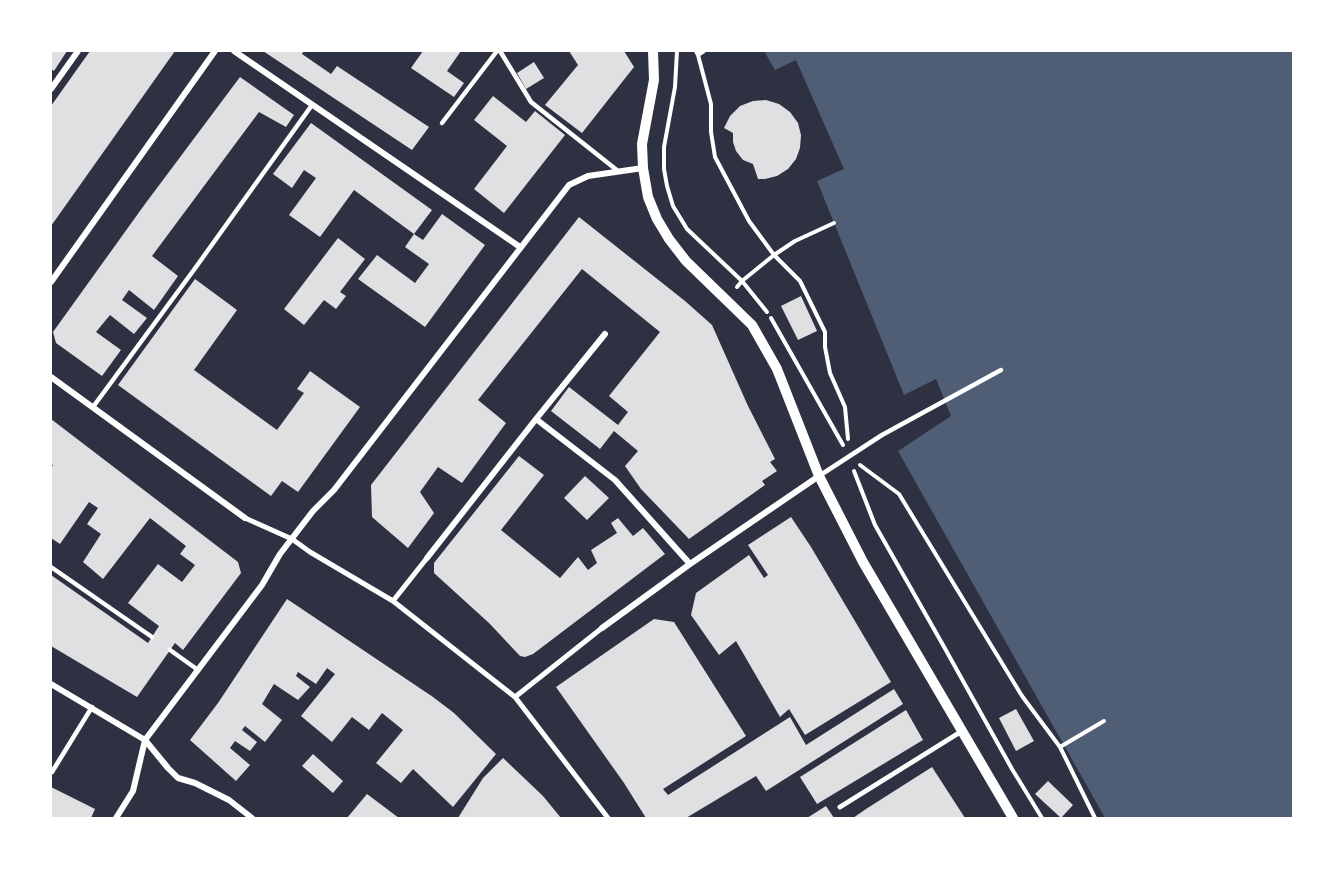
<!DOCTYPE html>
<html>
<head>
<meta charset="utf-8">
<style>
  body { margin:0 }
  #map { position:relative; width:1344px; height:869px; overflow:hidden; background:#2d3142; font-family:"Source Serif 4",serif }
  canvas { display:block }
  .frame { position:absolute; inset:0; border:52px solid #fff; pointer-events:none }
</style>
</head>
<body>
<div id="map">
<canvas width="1344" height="869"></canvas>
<div class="frame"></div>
</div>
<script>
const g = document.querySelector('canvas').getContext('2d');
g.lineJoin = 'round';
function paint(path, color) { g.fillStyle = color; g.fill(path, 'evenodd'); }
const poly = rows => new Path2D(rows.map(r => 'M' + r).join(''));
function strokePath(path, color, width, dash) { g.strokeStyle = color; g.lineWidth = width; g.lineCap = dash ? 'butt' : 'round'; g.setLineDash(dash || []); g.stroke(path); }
paint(poly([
  [764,51,1293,51,1293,818,1105,818,898,451,951,416,936,379,904,395,817,181,844,169,796,60,775,70]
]), '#4f5d75');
paint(poly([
  [51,51,67,51,54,71,51,69],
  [90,51,175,51,51,226,51,106],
  [263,51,304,51,302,54,331,74,337,66,429,127,412,150],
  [423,51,461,51,447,71,464,83,454,97,411,68],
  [569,51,624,51,634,67,582,133,545,105,578,65],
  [534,62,544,78,526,89,517,73],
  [240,77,294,115,286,127,259,112,152,256,178,276,154,310,129,290,122,300,147,318,134,334,110,315,96,332,121,350,102,376,56,343,53,332,145,204],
  [493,96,526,122,535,111,565,135,504,213,474,189,507,146,474,120],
  [766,100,779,104,790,112,798,123,801,135,800,148,796,159,788,169,777,176,765,179,758,179,753,164,743,160,736,151,733,142,733,133,724,128,730,116,740,106,753,101],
  [311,123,432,210,414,234,354,190,320,237,289,215,316,178,304,170,292,188,273,174],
  [442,214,485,245,425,327,358,279,377,255,415,283,429,264,405,247,414,234,423,240],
  [579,217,685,301,712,325,748,406,775,459,770,462,777,471,762,481,765,485,689,539,641,489,625,466,638,451,614,431,600,449,551,411,569,387,618,425,628,412,609,396,660,332,582,269,478,400,506,423,462,483,438,467,420,492,434,513,408,548,372,517,371,485],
  [338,238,365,259,340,292,346,296,336,309,324,300,304,325,284,309],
  [195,279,237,310,194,370,277,430,304,393,297,389,310,371,360,407,298,492,282,481,271,496,118,385],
  [801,296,817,331,798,340,781,306],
  [51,419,238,562,241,573,183,650,175,643,137,697,51,646,51,575,148,643,159,626,128,603,158,564,182,582,195,565,180,554,186,546,150,518,103,579,83,562,101,534,87,524,98,508,89,502,60,544,51,538,51,468,53,465,51,464],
  [519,456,544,475,501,530,560,578,578,557,588,570,597,563,591,550,617,533,611,523,618,518,633,536,643,528,665,554,533,654,525,657,520,656,489,623,434,573,434,563],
  [585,476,609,498,587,520,564,498],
  [791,517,811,547,891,682,805,735,789,709,780,717,736,641,719,655,691,615,696,593,749,555,764,578,768,575,748,545],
  [287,599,433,697,454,713,496,754,453,807,413,769,401,783,376,763,403,730,382,713,369,730,352,717,332,742,301,716,335,674,327,668,316,684,298,672,296,676,310,687,298,700,274,684,262,704,282,720,265,742,245,726,242,730,257,742,250,751,235,741,230,748,250,765,236,781,190,740,218,703],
  [654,619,674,622,746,736,663,789,668,795,790,717,806,745,894,689,903,704,766,791,756,776,686,818,646,818,624,783,556,687],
  [1016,709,1034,741,1016,751,999,718],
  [906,710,923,740,817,804,800,777],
  [313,754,343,781,333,793,302,766],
  [503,758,543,796,561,818,458,818,483,778],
  [932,767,965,818,853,818,866,809],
  [1048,781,1073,805,1061,818,1035,794],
  [51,787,95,809,91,818,51,818],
  [367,794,399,818,347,818],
  [826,806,834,818,807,818]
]), '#e0e0e3');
strokePath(poly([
  [677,51,675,87,664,147,664,169,667,186,673,206,687,229,742,281,774,255,795,241,834,223],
  [696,51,698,55,711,104,711,132,715,157,749,221,774,255,800,281,825,332,825,347,830,373,845,407,848,439],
  [698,55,704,51],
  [737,287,742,281,767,312],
  [771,318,843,445],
  [860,465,899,494,1022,696,1060,747,1095,818],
  [854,471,875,525,943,645,1012,769,1042,818],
  [1060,747,1104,721]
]), '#fff', 4);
strokePath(poly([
  [500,51,531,102,618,171],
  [442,123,497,51],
  [93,407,196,267,312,105],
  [819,476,882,435,1001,370],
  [51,567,152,637],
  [170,650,198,670],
  [52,772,92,707]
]), '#fff', 4.5);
strokePath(poly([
  [245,518,292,539,310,552,393,601,515,697,608,818],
  [393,601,427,558],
  [515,697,602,628],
  [840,807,962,731]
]), '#fff', 5);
strokePath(poly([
  [234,51,520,247],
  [51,89,78,51],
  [51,282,215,51],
  [51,377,245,518],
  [536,419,615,480,690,564],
  [427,558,536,419,605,334],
  [602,628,690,564,819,476],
  [51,684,145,740,168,768,178,778,195,783,229,800,252,818],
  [116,818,133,791,145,740,262,585,280,554,313,511,334,490,569,185,588,176,643,168]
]), '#fff', 6);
strokePath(poly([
  [653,51,654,80,642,144,643,168,648,197,657,219,669,239,686,261,752,325,777,369,819,476,863,562,1013,818]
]), '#fff', 10);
</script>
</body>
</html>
